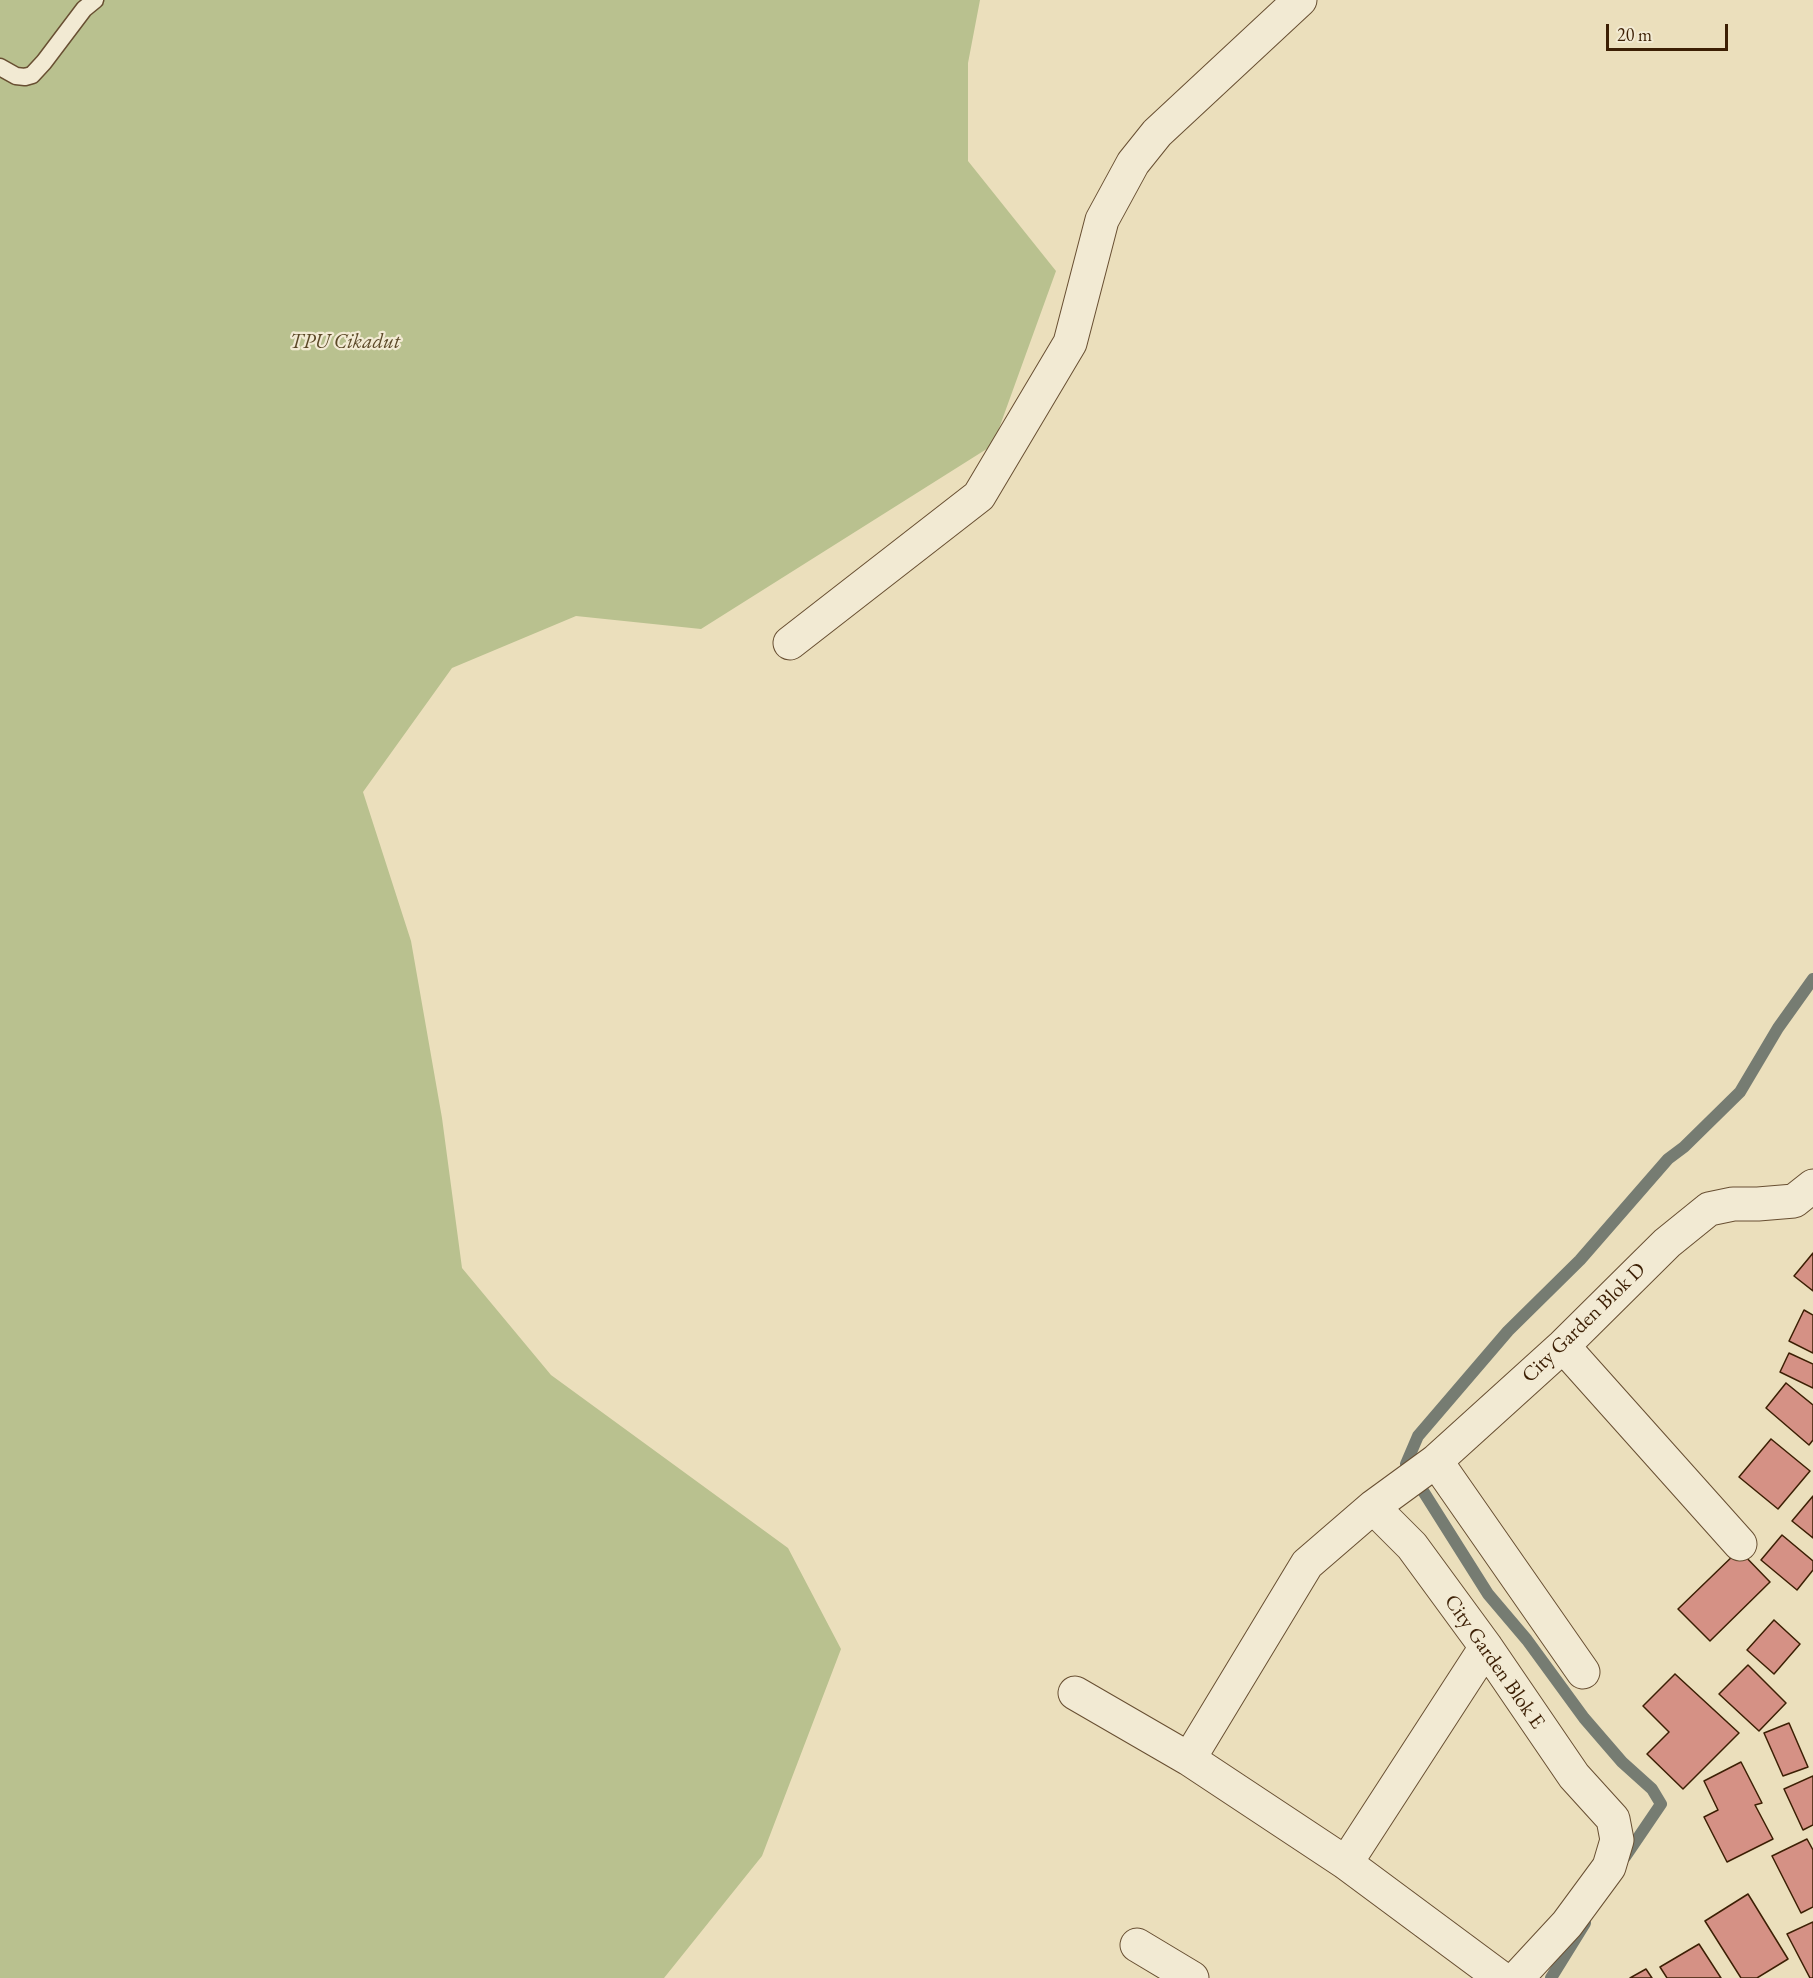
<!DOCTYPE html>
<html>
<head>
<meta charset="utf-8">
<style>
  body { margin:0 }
  #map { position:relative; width:1813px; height:1978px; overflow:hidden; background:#ebdfbc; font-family:"EB Garamond",serif }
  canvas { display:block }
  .scale { position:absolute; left:1606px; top:24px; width:122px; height:27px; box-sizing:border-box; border:3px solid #3c1f04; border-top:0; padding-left:8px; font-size:18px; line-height:21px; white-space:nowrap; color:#3c1f04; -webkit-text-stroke:4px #f2ead3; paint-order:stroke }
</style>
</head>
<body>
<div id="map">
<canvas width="1813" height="1978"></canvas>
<div class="scale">20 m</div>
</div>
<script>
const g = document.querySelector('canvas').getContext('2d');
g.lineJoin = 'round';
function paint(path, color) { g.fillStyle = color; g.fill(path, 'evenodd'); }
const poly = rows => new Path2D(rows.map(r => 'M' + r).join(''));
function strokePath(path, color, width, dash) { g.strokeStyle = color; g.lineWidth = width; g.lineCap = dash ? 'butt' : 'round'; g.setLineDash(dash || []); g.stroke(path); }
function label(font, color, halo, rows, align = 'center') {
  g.font = font + ' "EB Garamond",serif'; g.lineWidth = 4.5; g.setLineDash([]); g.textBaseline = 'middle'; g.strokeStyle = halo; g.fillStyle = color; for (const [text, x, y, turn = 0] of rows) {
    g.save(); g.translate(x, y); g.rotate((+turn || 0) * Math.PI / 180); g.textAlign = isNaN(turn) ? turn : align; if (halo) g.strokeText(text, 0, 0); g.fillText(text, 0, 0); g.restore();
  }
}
paint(poly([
  [0,0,980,0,968,63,968,161,1056,271,993,445,701,629,576,616,452,668,363,792,411,941,442,1118,462,1268,551,1375,788,1548,841,1649,762,1856,664,1978,0,1978]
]), '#b9c18f');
strokePath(poly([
  [1625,1857,1661,1804,1652,1789,1622,1762,1584,1718,1527,1640,1488,1594,1406,1464,1418,1436,1508,1331,1580,1260,1668,1159,1684,1147,1740,1092,1778,1028,1813,979],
  [1551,1978,1585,1923]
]), '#767c72', 12);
const building = poly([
  [1813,1253,1813,1291,1794,1276,1813,1253],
  [1804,1310,1813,1315,1813,1353,1789,1341,1804,1310],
  [1789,1353,1813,1364,1813,1388,1780,1372,1789,1353],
  [1786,1383,1813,1405,1813,1440,1809,1445,1766,1408,1786,1383],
  [1771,1439,1810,1471,1778,1509,1739,1477,1771,1439],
  [1813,1496,1813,1538,1792,1521,1813,1496],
  [1782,1535,1813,1561,1813,1570,1797,1590,1761,1560,1782,1535],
  [1739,1550,1770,1582,1710,1641,1678,1609,1739,1550],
  [1774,1620,1800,1644,1774,1674,1747,1650,1774,1620],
  [1748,1665,1786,1703,1759,1731,1719,1694,1748,1665],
  [1675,1674,1739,1733,1683,1789,1647,1754,1669,1732,1643,1706,1675,1674],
  [1789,1723,1808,1767,1783,1776,1764,1733,1789,1723],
  [1741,1762,1762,1803,1755,1805,1773,1839,1727,1862,1704,1817,1718,1810,1704,1781,1741,1762],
  [1813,1776,1813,1825,1803,1830,1784,1789,1813,1776],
  [1807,1839,1813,1850,1813,1907,1801,1913,1772,1856,1807,1839],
  [1748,1894,1788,1959,1757,1978,1741,1978,1705,1921,1748,1894],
  [1813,1922,1813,1978,1810,1978,1787,1934,1813,1922],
  [1699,1944,1721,1978,1667,1978,1660,1967,1699,1944],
  [1646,1969,1652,1978,1630,1978,1646,1969]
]);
paint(building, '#d59185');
strokePath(building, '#3c1f04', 1.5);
const service = poly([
  [0,67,16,76,25,77,32,75,44,62,84,9,95,0]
]);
const minor = poly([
  [790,643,979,496,1070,343,1102,220,1133,163,1157,133,1300,0],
  [1563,1346,1740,1544],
  [1436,1461,1583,1672],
  [1373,1507,1412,1546,1486,1647,1574,1776,1613,1819,1617,1840,1609,1867,1567,1924,1517,1978],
  [1075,1693,1189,1759,1346,1863,1501,1978],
  [1189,1759,1307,1564,1373,1507,1436,1461,1563,1346,1667,1243,1709,1209,1733,1204,1758,1204,1794,1201,1813,1186],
  [1346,1863,1486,1647],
  [1137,1945,1192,1978]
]);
strokePath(service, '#684f32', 19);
strokePath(minor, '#684f32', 35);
strokePath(service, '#f2ead3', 16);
strokePath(minor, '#f2ead3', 33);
label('italic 21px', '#5b4827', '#f2ead3', [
  ["TPU Cikadut",345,342]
]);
label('21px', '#3c1f04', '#f2ead3', [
  ["City Garden Blok D",1584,1323,-44],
  ["City Garden Blok E",1494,1662,55]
]);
</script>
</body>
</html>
